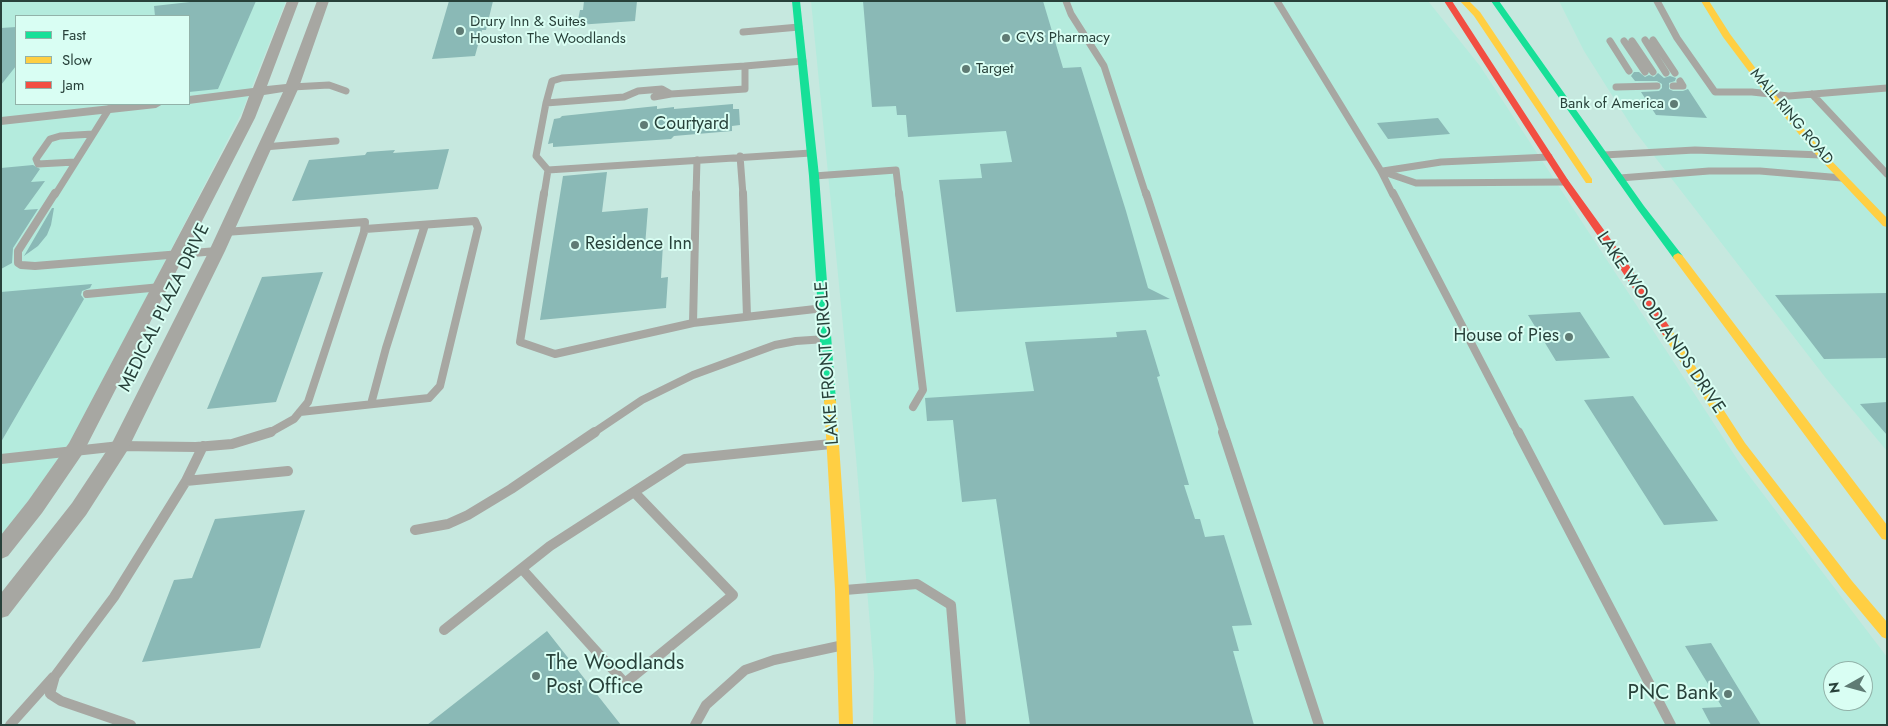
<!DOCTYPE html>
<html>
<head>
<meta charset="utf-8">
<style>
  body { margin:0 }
  #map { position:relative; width:1888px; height:726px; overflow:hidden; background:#c6e8df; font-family:Jost,sans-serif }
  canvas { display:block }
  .frame { position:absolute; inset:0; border:2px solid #28413a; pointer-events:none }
  .legend { position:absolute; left:15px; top:15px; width:175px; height:90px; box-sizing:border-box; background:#d9fef3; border:1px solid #92b2a9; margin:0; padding:6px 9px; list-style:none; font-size:15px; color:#28413a }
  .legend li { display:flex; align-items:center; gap:10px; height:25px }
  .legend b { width:25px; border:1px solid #92b2a9 }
  .north { position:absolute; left:1823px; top:661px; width:50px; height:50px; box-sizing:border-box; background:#d9fef3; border:1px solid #92b2a9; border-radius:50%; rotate:263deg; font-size:14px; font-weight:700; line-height:20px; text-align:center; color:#28413a }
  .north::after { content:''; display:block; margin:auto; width:18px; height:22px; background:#5f7b74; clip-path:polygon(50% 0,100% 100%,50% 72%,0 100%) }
</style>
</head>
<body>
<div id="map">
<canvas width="1888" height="726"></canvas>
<div class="frame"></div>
<ul class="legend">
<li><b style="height:6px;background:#16e098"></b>Fast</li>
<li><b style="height:6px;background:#ffcf43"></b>Slow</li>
<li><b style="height:6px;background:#f24e42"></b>Jam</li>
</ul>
<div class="north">N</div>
</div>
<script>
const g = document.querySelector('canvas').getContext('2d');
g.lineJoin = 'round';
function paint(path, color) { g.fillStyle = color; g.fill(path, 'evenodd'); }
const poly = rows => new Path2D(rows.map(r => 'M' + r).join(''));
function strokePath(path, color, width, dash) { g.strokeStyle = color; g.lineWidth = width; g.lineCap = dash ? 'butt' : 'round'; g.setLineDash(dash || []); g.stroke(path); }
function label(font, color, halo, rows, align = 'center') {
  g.font = font + ' Jost,sans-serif'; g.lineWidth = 4; g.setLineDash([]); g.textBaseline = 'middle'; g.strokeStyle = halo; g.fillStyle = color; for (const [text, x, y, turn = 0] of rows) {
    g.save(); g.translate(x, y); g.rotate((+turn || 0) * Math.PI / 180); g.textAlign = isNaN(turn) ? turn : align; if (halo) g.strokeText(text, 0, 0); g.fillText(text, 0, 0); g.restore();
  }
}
paint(poly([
  [13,1,286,1,242,112,77,432,1,539,1,2],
  [16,16,189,16,189,104,16,104],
  [811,1,1428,1,1480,66,1741,465,1887,657,1887,725,873,725,874,673,856,457],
  [1833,671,1863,671,1863,701,1833,701],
  [1559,1,1887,1,1887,451,1825,377,1634,130,1584,51]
]), '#b4ebdd');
paint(poly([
  [199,1,256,1,218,89,189,92,189,16,155,16,154,6],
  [449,1,493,1,486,30,482,30,475,56,432,59],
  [584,1,637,1,635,21,577,25,580,10,583,10],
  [863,1,1043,1,1063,68,1081,67,1126,211,1148,288,1170,299,956,312,939,180,982,178,980,164,1012,162,1006,131,908,137,906,115,897,115,896,106,872,107],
  [16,27,16,66,1,85,1,28],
  [1634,72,1639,72,1645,77,1649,75,1654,77,1658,73,1664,78,1670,76,1676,78,1675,81,1669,83,1669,89,1673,91,1683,91,1688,89,1707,118,1656,115,1641,92,1659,91,1662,88,1662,84,1657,81,1635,81,1631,76],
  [733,104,733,109,739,109,740,125,732,126,732,131,674,136,671,139,553,147,553,143,548,144,554,119,560,118,562,116,657,106,657,109,674,107,674,109],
  [1438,118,1450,134,1388,139,1377,123],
  [449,149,438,189,292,201,309,160,365,155,367,152,395,150,393,153],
  [33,165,40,169,31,182,45,181,24,210,38,209,13,248,12,263,1,269,1,168],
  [607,172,602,212,648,208,645,246,663,244,661,278,668,277,666,308,540,320,563,176],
  [52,208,54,208,51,225,47,235,38,246,24,256],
  [323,272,276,402,207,409,262,277],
  [92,284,90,288,82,291,81,295,84,299,1,442,1,292],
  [1887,293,1887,358,1824,359,1775,295],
  [1580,312,1610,358,1556,361,1528,315],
  [1146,330,1160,376,1157,377,1189,485,1184,485,1195,519,1200,519,1205,537,1224,535,1252,625,1232,626,1239,651,1233,651,1254,725,1030,725,996,499,962,502,953,420,927,421,925,398,1034,391,1025,342,1117,337,1116,332],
  [1633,396,1718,521,1664,525,1584,400],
  [1887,402,1887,435,1860,404],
  [305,510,260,648,142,662,174,580,192,578,215,519],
  [547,631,621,725,427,725],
  [1711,643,1734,681,1761,725,1711,725,1702,708,1722,707,1685,646]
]), '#8ab9b6');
strokePath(poly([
  [1066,1,1071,14,1104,66,1146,195],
  [1277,1,1381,171,1393,195],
  [1657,1,1677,38,1715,92,1752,92,1789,96,1887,88],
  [743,32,799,27],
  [1645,40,1666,73],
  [1653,40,1675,73],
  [1610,41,1629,71],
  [1624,41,1645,72],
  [1632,41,1653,72],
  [803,61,745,66,745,89,671,94,662,89,638,91,624,97,546,103,536,156,548,170,811,153],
  [1673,86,1683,86,1680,81],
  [292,87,329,85,346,91],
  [1616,87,1657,86],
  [1812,94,1887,174],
  [654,97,671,94],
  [546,103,552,81,562,78,745,66],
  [264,147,336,141],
  [1604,155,1695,150,1821,155],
  [740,156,743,195],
  [75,162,38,164,36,159,50,139,60,136,93,134],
  [1381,171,1416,183,1565,182],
  [1383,171,1441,162,1549,157],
  [814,176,896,170,899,195],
  [1620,178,1709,171,1760,171,1842,178],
  [55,195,109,109],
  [544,195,548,170],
  [696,195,697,160]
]), '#a7a7a2', 7);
strokePath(poly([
  [55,193,18,251,18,263,21,265,35,266,217,251],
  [544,193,520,342,555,354,693,323],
  [696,193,693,323,824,308],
  [743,193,747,317],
  [899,193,923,390,913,407],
  [1146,193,1224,433],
  [1393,193,1518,433],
  [225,232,365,222,364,232,308,402,294,419,269,433],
  [87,294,161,287],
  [371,404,386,348,425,225],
  [300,412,429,398,440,386,478,228,475,221,365,229],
  [593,433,642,400,693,375,775,345,796,341,826,339]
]), '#a7a7a2', 8);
strokePath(poly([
  [1223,432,1319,725],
  [1518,432,1671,725],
  [1,459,120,446,196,447,232,444,271,432],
  [186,481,288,471],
  [415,530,448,524,468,515,511,489,595,432],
  [522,569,625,683,733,595,634,492],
  [845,590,917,584,951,605,961,725],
  [444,630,550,546,685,459,831,444],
  [10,725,53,677],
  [131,725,61,701,50,694,55,676,114,597,186,481,203,446],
  [695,725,706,705,745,670,774,660,839,646]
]), '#a7a7a2', 10);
paint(poly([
  [287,1,299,1,267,86,286,84,317,1,329,1,299,87,225,251,127,451,86,515,8,616,1,618,1,593,72,503,113,441,209,251,283,92,264,95,255,118,83,453,42,513,8,556,1,559,1,535,28,501,69,443,241,118,249,96,189,104,189,96,253,88,287,1],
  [120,104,163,104,156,108,1,125,1,117,120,104]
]), '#a7a7a2');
paint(poly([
  [792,1,800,1,819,176,836,401,834,404,830,406,826,404,824,401,809,176,792,1],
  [1491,1,1499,1,1644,206,1682,255,1683,257,1682,259,1674,259,1638,210,1491,1]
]), '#16e098');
paint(poly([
  [1460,1,1469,1,1480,12,1592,179,1592,183,1586,183,1474,16,1460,1],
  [1701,1,1709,1,1730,34,1774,93,1824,153,1887,218,1887,227,1883,226,1818,157,1768,97,1723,37,1701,1],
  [1678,253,1682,255,1887,525,1887,540,1882,539,1674,259,1673,257,1674,255,1678,253],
  [1667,328,1671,329,1745,443,1852,581,1887,622,1887,639,1882,637,1842,589,1737,449,1663,335,1662,332,1667,328],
  [830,396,834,398,836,401,849,590,853,725,839,725,835,590,824,401,826,398,830,396]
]), '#ffcf43');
paint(poly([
  [1444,1,1452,1,1568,180,1622,255,1671,329,1672,332,1671,335,1663,335,1614,259,1562,184,1444,1]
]), '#f24e42');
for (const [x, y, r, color] of [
  [460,31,5,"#5f7b74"],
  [1006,38,5,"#5f7b74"],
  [966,69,5,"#5f7b74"],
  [1674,104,5,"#5f7b74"],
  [644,125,5,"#5f7b74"],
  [575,245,5,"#5f7b74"],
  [1569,337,5,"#5f7b74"],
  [536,676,5,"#5f7b74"],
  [1728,694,5,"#5f7b74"]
]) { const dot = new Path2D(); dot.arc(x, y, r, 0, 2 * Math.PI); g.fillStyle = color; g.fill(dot); strokePath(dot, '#d9fef3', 2); }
label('15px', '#28413a', '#d9fef3', [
  ["Drury Inn & Suites",470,22],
  ["Houston The Woodlands",470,39],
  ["CVS Pharmacy",1016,38],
  ["Target",976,69],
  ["Bank of America",1664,104,"right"]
], 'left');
label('15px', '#28413a', '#d9fef3', [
  ["MALL RING ROAD",1791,117,50]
]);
label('18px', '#28413a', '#d9fef3', [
  ["Courtyard",654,125],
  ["Residence Inn",585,245],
  ["House of Pies",1559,337,"right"]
], 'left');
label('18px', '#28413a', '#d9fef3', [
  ["MEDICAL PLAZA DRIVE",165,308,-64],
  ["LAKE WOODLANDS DRIVE",1660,323,56],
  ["LAKE FRONT CIRCLE",828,363,-94]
]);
label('21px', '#28413a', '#d9fef3', [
  ["The Woodlands",546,664],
  ["Post Office",546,688],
  ["PNC Bank",1718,694,"right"]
], 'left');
</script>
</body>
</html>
